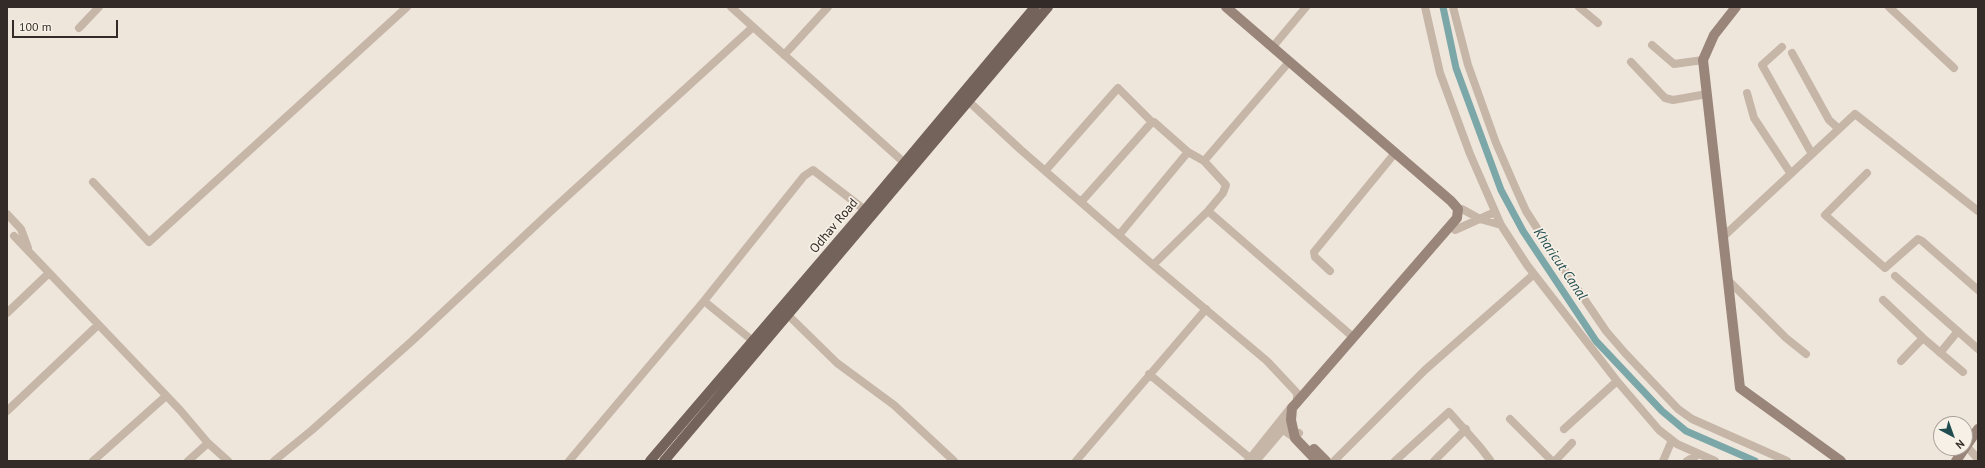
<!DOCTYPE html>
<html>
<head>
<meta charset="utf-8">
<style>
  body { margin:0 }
  #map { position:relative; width:1985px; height:468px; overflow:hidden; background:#efe6db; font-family:"PT Sans",sans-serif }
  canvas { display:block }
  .frame { position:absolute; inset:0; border:8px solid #332b27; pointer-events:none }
  .north { position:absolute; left:1933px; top:416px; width:40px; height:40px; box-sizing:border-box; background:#f7f0e6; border:1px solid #a9a19a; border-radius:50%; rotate:139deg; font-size:11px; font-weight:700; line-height:16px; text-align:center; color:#332b27 }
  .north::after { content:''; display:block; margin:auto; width:14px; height:18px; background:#214d51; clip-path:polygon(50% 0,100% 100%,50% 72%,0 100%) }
  .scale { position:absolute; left:12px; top:20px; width:106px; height:18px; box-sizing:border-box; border:2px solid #332b27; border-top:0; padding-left:5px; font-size:12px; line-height:14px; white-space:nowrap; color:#332b27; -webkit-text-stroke:3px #f7f0e6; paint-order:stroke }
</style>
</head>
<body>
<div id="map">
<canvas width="1985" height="468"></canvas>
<div class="frame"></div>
<div class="north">N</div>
<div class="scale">100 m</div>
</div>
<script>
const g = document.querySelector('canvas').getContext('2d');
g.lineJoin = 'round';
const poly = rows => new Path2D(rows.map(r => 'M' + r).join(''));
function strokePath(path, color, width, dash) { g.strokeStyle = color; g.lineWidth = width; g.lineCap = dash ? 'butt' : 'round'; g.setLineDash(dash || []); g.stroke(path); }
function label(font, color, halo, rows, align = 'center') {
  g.font = font + ' "PT Sans",sans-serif'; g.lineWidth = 3.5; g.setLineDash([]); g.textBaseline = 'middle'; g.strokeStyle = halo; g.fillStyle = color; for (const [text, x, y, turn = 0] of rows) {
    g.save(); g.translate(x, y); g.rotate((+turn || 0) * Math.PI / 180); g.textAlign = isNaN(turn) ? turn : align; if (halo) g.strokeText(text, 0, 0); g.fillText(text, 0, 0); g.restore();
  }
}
strokePath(poly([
  [1443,7,1456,68,1501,190,1523,231,1596,341,1662,411,1686,431,1755,461]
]), '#7ca7a9', 7);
strokePath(poly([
  [731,7,909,167],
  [1425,7,1440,73,1470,154,1501,225,1527,265,1617,381,1659,430,1677,444,1715,461],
  [1453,7,1468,65,1496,143,1516,189,1526,211,1551,250,1606,331,1625,353,1678,409,1692,419,1787,461],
  [1579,7,1598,23],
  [1889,7,1954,68],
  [79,28,99,7],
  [1276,43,1306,7],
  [1652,45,1674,64,1703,60],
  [1782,47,1762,65,1812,154],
  [1792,53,1829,120,1839,129],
  [784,55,828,7],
  [1631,62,1665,98,1673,100,1707,94],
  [1747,93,1754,118,1791,174],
  [965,98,1021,150,1153,265,1267,361,1297,393,1297,401],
  [1204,161,1289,62],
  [1045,171,1118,88,1152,122],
  [1867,173,1825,215,1885,268,1918,239,1922,241,1978,290],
  [93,182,149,242,407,7],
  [1081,202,1152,122,1154,122,1188,152,1204,161,1226,185,1223,193,1208,211,1153,265],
  [1458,209,1462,209,1480,219,1501,225],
  [1208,211,1353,337],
  [7,214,21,229,28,248],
  [1450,226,1455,230,1495,212],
  [1119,235,1188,152],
  [14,236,180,410,208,443,228,461],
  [1724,236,1855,114,1978,211],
  [1330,271,1315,257,1314,252,1395,153],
  [1895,276,1978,349],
  [1729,281,1786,338,1806,354],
  [1883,300,1923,338,1963,372],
  [7,313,49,273],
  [788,315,837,363,894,405,954,461],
  [753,341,704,301,804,176,813,170,865,210],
  [1940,353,1958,331],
  [1901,361,1923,338],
  [1149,374,1250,458],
  [7,411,98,325],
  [1510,419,1552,461],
  [1280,428,1295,438,1299,433],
  [1564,429,1617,381],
  [1970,450,1978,459],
  [93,461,166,396],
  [188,461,208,443],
  [274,461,312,430,412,341,551,211,753,27],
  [569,461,704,301],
  [1076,461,1206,309],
  [1248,461,1292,406],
  [1256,461,1291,420],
  [1334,461,1425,370,1533,275],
  [1395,461,1449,412,1480,447,1490,460,1489,461],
  [1434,461,1466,429],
  [1555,461,1572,443],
  [1663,461,1672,440],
  [1687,461,1699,454]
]), '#c6b6a8', 8);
strokePath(poly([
  [1226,7,1451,201,1458,209,1457,218,1292,408,1291,420,1295,438,1317,461],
  [1736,7,1714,35,1703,60,1740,388,1841,461],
  [1314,449,1326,461],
  [1956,461,1978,429]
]), '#998579', 10);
strokePath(poly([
  [650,461,865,210,1035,7],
  [664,461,1048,7]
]), '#74635a', 10);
label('13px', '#332b27', '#f7f0e6', [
  ["Odhav Road",834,226,-50]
]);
label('italic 14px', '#214d51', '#f7f0e6', [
  ["Kharicut Canal",1560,264,56]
]);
</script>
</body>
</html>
